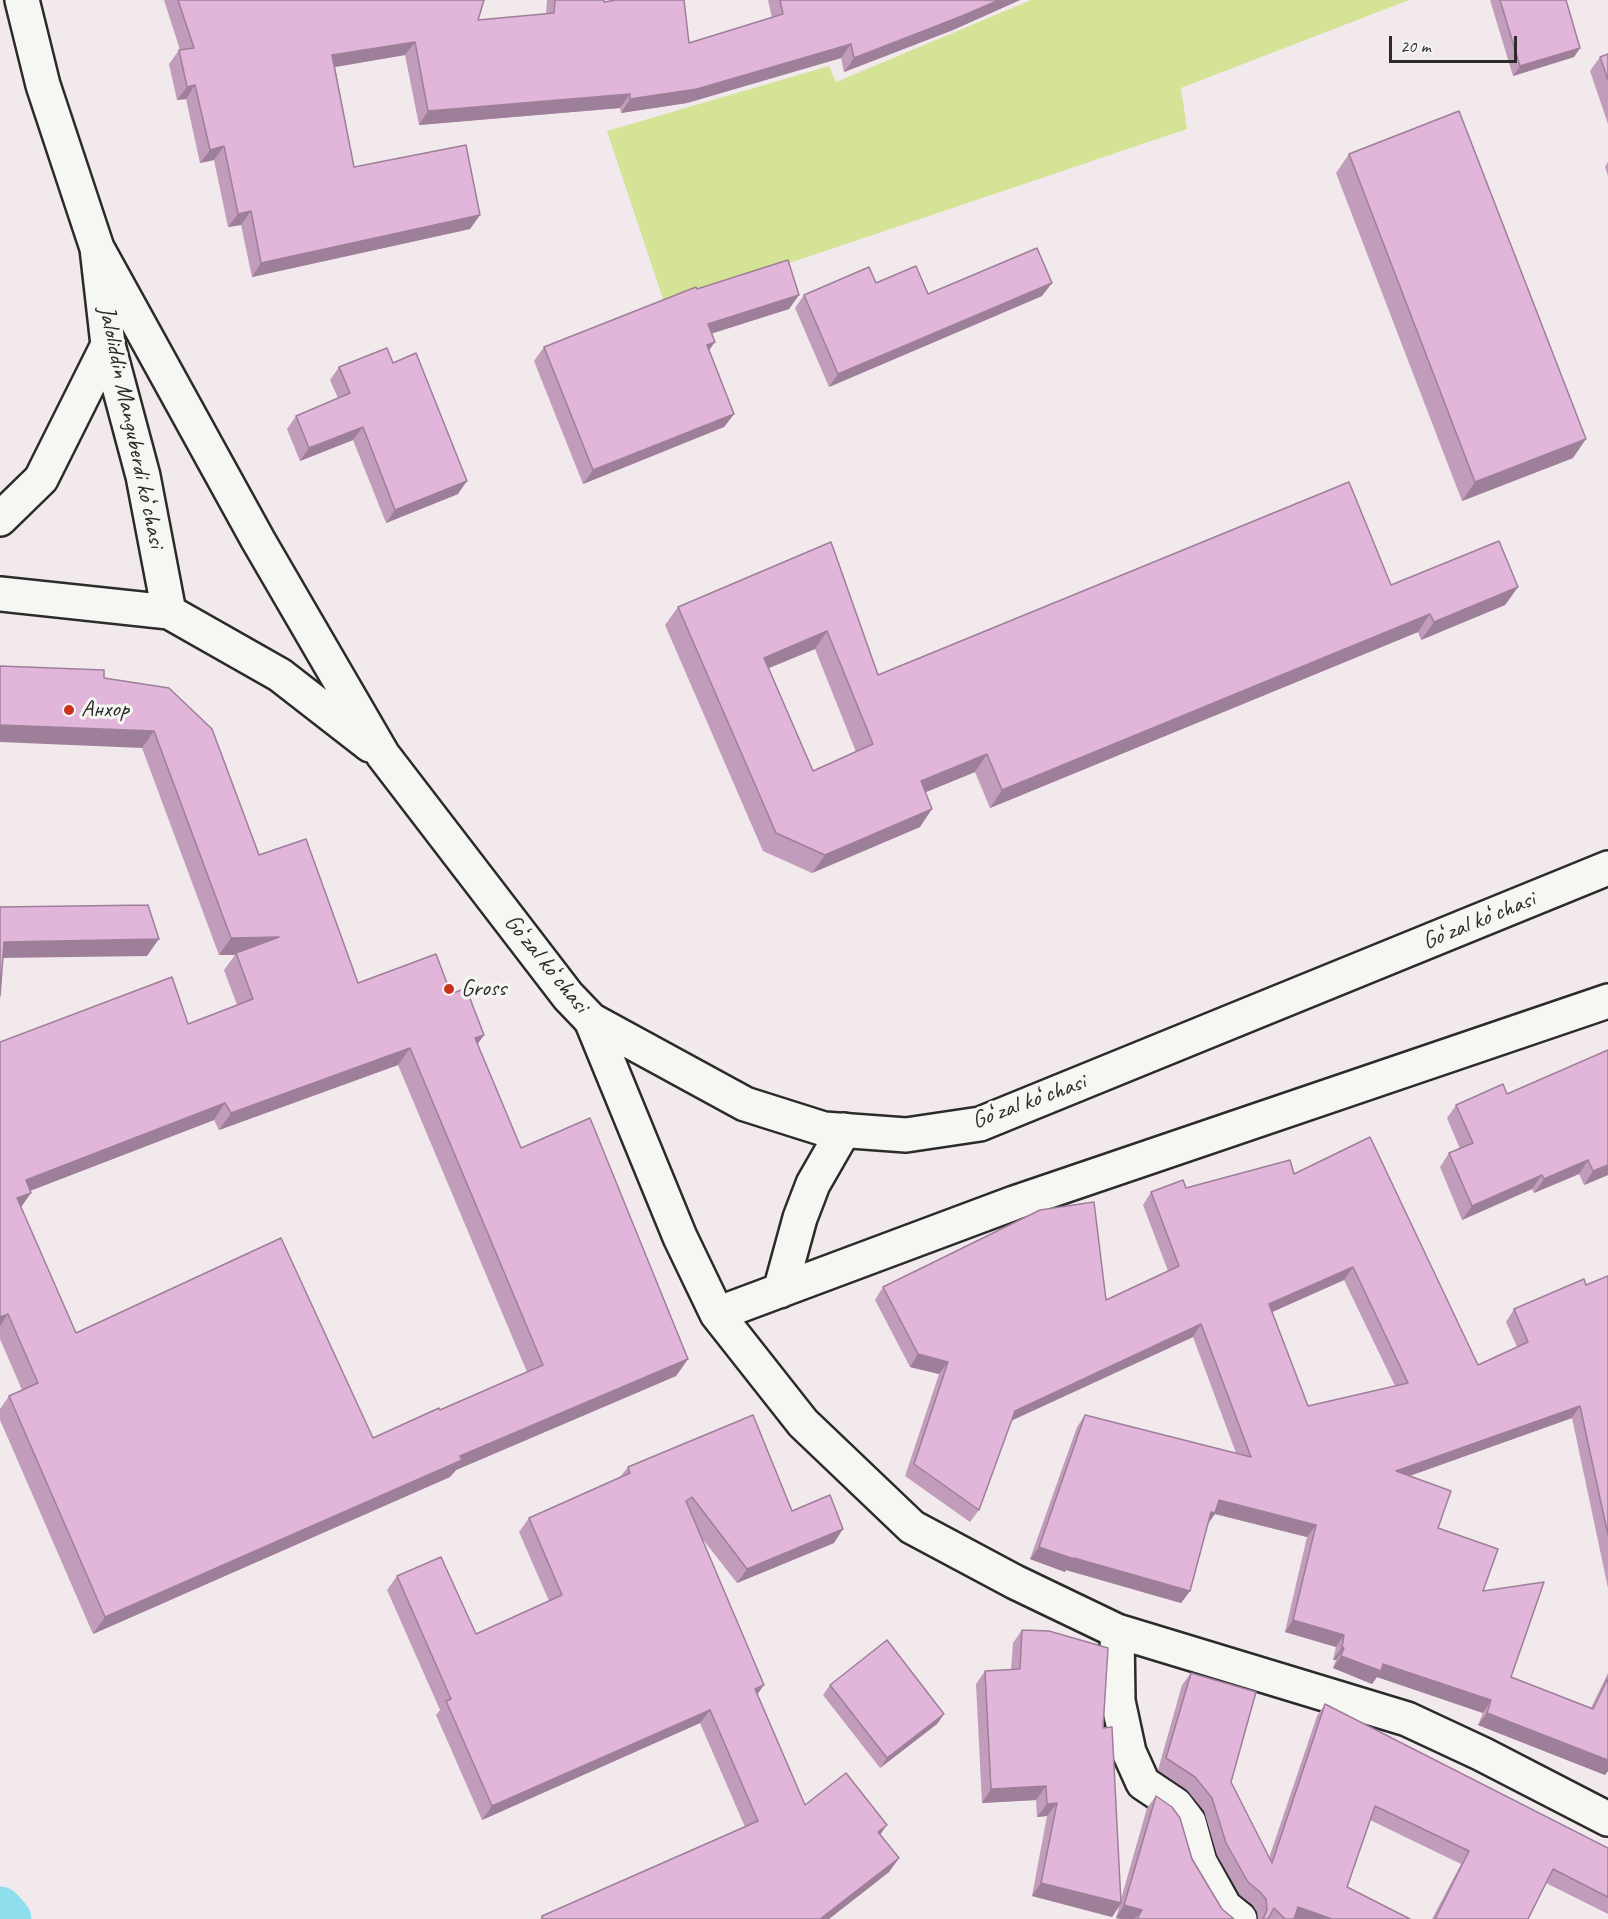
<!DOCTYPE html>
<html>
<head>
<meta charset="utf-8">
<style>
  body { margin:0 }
  #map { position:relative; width:1608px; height:1919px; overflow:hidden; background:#f2e9ed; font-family:Caveat,sans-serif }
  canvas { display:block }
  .scale { position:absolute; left:1389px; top:36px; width:128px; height:27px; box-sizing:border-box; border:3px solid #2b2b2b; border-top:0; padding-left:8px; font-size:18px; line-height:21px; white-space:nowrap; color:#2b2b2b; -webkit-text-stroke:4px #f6f6f2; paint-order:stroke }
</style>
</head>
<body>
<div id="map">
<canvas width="1608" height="1919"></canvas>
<div class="scale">20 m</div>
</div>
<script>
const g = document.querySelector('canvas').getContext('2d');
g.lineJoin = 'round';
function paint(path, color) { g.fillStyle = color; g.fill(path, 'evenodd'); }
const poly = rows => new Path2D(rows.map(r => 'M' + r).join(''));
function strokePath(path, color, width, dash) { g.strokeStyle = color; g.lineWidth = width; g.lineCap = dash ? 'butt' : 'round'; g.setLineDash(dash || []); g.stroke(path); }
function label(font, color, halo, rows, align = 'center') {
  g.font = font + ' Caveat,sans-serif'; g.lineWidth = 6; g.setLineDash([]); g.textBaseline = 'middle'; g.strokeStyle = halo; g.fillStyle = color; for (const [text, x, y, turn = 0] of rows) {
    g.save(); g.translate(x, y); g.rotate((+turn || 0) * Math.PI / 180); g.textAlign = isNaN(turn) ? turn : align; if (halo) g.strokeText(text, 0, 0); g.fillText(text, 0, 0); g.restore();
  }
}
paint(poly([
  [1031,0,1409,0,1181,88,1187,129,665,305,607,131,829,66,836,82]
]), '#d5e396');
strokePath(poly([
  [0,1909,9,1919]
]), '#8fdeed', 45);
const minor = poly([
  [591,1020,680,1237,717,1314,803,1423,912,1527,1015,1582,1117,1631,1407,1719,1482,1754,1608,1819],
  [780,1291,800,1218,813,1184,844,1130],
  [717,1314,1014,1203,1608,1001],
  [1117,1631,1118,1701,1129,1752,1143,1783,1176,1805,1189,1822,1200,1862,1225,1907,1240,1919]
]);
const secondary = poly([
  [22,0,43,85,97,248,108,345,143,476,169,612],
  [97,248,258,540,383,755,568,996,591,1020,745,1104,824,1129,906,1135,980,1124,1608,868],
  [0,519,41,479,108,345],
  [0,594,169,612,280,675,370,745]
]);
strokePath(minor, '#2b2b2b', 38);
strokePath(secondary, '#2b2b2b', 38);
strokePath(minor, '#f6f6f2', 33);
strokePath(secondary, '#f6f6f2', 33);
paint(poly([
  [164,0,484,0,478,20,546,14,547,0,604,0,604,2,689,43,772,18,768,0,1020,0,953,30,844,72,841,58,687,103,621,113,620,108,419,125,405,55,335,67,354,167,480,215,470,229,252,277,241,225,228,227,214,160,200,163,186,99,177,100,169,64,179,50,180,50],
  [1490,0,1566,0,1580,48,1574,57,1513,76],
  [1608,54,1608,124,1590,71,1600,57],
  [1349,154,1573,458,1462,501,1336,173],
  [1608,162,1608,176,1605,167],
  [876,283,928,294,1042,296,829,387,795,308,804,295],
  [697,289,799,295,789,309,712,333,709,350,734,414,724,427,583,484,534,361,544,347],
  [393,363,458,494,386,523,353,440,300,461,287,429,296,416,338,398,330,380,339,367],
  [831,542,878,675,1391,585,1518,587,1505,605,1421,640,1418,632,990,808,975,772,926,792,920,827,812,873,763,851,665,625,678,607],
  [815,649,856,752,813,771,769,668],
  [104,678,169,688,259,855,358,983,451,994,484,1035,477,1044,521,1148,688,1359,676,1376,456,1470,450,1477,93,1634,0,1420,0,1409,9,1396,22,1390,0,1339,0,1042,188,1024,237,1005,224,970,235,955,219,955,142,748],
  [398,1065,527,1372,373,1438,76,1333,21,1207,30,1191,214,1120,219,1130],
  [1608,1050,1608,1175,1584,1185,1579,1174,1534,1193,1532,1189,1462,1220,1440,1167,1449,1153,1460,1149,1447,1118,1456,1105,1507,1094],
  [1294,1174,1478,1365,1517,1347,1506,1322,1514,1309,1586,1285,1608,1276,1608,1588,1572,1418,1409,1476,1438,1528,1483,1591,1511,1677,1591,1708,1608,1673,1608,1771,1605,1775,1478,1725,1483,1713,1377,1677,1372,1684,1333,1668,1336,1660,1333,1660,1336,1647,1285,1632,1307,1537,1215,1514,1208,1523,1190,1591,1181,1603,1066,1570,1065,1572,1030,1559,1077,1427,1085,1415,1236,1453,1193,1337,1011,1421,979,1510,970,1522,905,1476,939,1374,910,1367,875,1300,883,1287,1106,1300,1168,1271,1143,1205,1151,1192],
  [1344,1280,1395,1386,1308,1406,1272,1312],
  [628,1467,792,1511,834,1543,737,1583,701,1537,758,1695,805,1805,880,1834,899,1858,889,1872,829,1919,540,1919,542,1916,745,1827,700,1723,482,1820,436,1715,440,1710,387,1590,397,1576,476,1634,549,1601,519,1532,529,1518,620,1477],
  [1022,1630,1103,1728,1121,1899,1147,1808,1156,1796,1222,1909,1234,1919,1121,1919,1116,1918,1119,1907,1112,1917,1032,1896,1047,1816,1037,1817,1036,1800,982,1803,976,1684,985,1671,1011,1670,1013,1643],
  [1191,1673,1231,1782,1269,1858,1317,1716,1325,1704,1608,1848,1608,1914,1546,1883,1528,1919,1432,1919,1461,1864,1370,1820,1347,1887,1410,1919,1258,1919,1257,1912,1252,1904,1240,1895,1217,1855,1204,1811,1187,1790,1158,1770,1182,1685],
  [830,1685,944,1714,937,1724,880,1768,823,1695]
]), '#c29cbb');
paint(poly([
  [999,0,1020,0,953,30,844,72,854,58],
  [415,42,405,55,323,69,332,55],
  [851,44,841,58,687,103,621,113,630,99],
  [1580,48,1574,57,1513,76,1520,66],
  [195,85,186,99,177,100,187,87],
  [630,94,620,108,419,125,428,111],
  [224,146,214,160,200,163,210,150],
  [251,211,241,225,228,227,238,214],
  [480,215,470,229,252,277,261,263],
  [1052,283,1042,296,829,387,838,374],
  [799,295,789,309,698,338,708,324],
  [715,342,705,356,707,345],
  [734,414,724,427,583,484,593,470],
  [363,427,353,440,300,461,309,448],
  [1586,439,1573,458,1462,501,1475,482],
  [467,481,458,494,386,523,395,510],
  [1518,587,1505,605,1421,640,1434,622],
  [1430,614,1418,632,990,808,1002,790],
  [827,631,815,649,752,675,764,658],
  [0,725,154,731,142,748,0,742],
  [987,754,975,772,909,799,921,781],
  [932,809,920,827,812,873,825,855],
  [279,937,236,953,235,955,219,955,231,938],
  [159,939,147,956,0,958,4,942],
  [484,1035,472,1052,475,1038],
  [410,1048,398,1065,219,1130,231,1113],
  [225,1103,214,1120,14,1197,26,1180],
  [1588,1160,1579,1174,1534,1193,1544,1179],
  [1608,1165,1608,1175,1584,1185,1593,1171],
  [1542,1175,1532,1189,1462,1220,1472,1206],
  [31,1193,19,1210,17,1198],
  [1353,1267,1344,1280,1261,1317,1269,1304],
  [8,1314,0,1326,0,1317],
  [1201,1324,1193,1337,1006,1423,1015,1411],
  [918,1354,948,1362,939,1374,910,1367],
  [688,1359,676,1376,456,1470,450,1477,93,1634,105,1617,460,1456],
  [1580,1406,1572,1418,1387,1484,1396,1471],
  [1219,1500,1316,1525,1307,1537,1215,1514,1207,1525,1210,1513],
  [843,1529,834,1543,737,1583,747,1569],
  [1039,1547,1074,1558,1190,1591,1181,1603,1066,1570,1065,1572,1030,1559],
  [1293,1620,1344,1635,1336,1647,1285,1632],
  [1342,1647,1344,1648,1336,1660,1333,1660],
  [1341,1656,1383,1664,1491,1700,1483,1713,1377,1677,1372,1684,1333,1668],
  [764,1685,754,1699,755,1689],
  [710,1710,700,1723,482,1820,492,1806],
  [1487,1713,1608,1760,1608,1771,1605,1775,1478,1725],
  [944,1714,937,1724,880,1768,887,1758],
  [1046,1786,1036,1800,982,1803,991,1789],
  [1057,1803,1047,1816,1037,1817,1047,1804],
  [887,1825,877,1839,878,1832],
  [899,1858,889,1872,829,1919,820,1919],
  [1041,1883,1121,1903,1112,1917,1032,1896],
  [1124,1905,1142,1910,1135,1919,1121,1919,1116,1918],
  [1298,1907,1332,1919,1290,1919]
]), '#9e7f99');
const building = poly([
  [178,0,484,0,478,20,554,13,555,0,604,0,604,2,616,0,684,0,689,43,783,14,780,0,999,0,962,16,854,58,851,44,697,89,630,99,630,94,428,111,415,42,332,55,354,167,466,145,480,215,261,263,251,211,238,214,224,146,210,150,195,85,187,87,179,50,194,48,178,0],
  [1500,0,1566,0,1580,48,1520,66,1500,0],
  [1608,54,1608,80,1600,57,1608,54],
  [1459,111,1586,439,1475,482,1349,154,1459,111],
  [1037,248,1052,283,838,374,804,295,869,267,876,283,916,266,928,294,1037,248],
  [788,260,799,295,708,324,715,342,707,345,734,414,593,470,544,347,696,287,697,289,788,260],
  [387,348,393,363,416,353,467,481,395,510,363,427,309,448,296,416,350,393,339,367,387,348],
  [1349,482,1391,585,1499,541,1518,587,1434,622,1430,614,1002,790,987,754,921,781,932,809,825,855,776,833,678,607,831,542,878,675,1349,482],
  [827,631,873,744,813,771,764,658,827,631],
  [0,666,104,670,104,678,169,688,212,729,259,855,306,839,358,983,436,954,451,994,466,988,484,1035,475,1038,521,1148,590,1118,688,1359,460,1456,462,1460,105,1617,9,1396,38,1383,8,1314,0,1317,0,1042,172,977,188,1024,253,999,236,953,279,937,231,938,154,731,0,725,0,666],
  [410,1048,543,1365,440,1410,439,1408,373,1438,281,1238,76,1333,17,1198,31,1193,26,1180,225,1103,231,1113,410,1048],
  [148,905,159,939,4,942,0,996,0,907,148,905],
  [1608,1050,1608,1165,1593,1171,1588,1160,1544,1179,1542,1175,1472,1206,1449,1153,1473,1143,1456,1105,1503,1084,1507,1094,1608,1050],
  [1370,1137,1478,1365,1528,1342,1514,1309,1584,1279,1586,1285,1608,1276,1608,1535,1580,1406,1396,1471,1451,1491,1438,1528,1498,1549,1483,1591,1544,1582,1511,1677,1593,1709,1608,1678,1608,1760,1487,1713,1491,1700,1383,1664,1381,1671,1341,1656,1344,1648,1342,1647,1344,1635,1293,1620,1316,1525,1219,1500,1215,1513,1211,1512,1190,1591,1074,1558,1074,1559,1039,1547,1085,1415,1251,1457,1201,1324,1015,1411,979,1510,914,1464,948,1362,918,1354,883,1287,1040,1210,1094,1202,1106,1300,1179,1266,1151,1192,1183,1180,1186,1188,1290,1160,1294,1174,1370,1137],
  [1353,1267,1408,1383,1308,1406,1269,1304,1353,1267],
  [753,1415,792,1511,830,1495,843,1529,747,1569,692,1497,686,1501,764,1685,755,1689,805,1805,846,1773,887,1825,878,1832,899,1858,820,1919,543,1919,542,1916,758,1821,710,1710,492,1806,446,1701,451,1699,397,1576,441,1557,476,1634,562,1595,529,1518,630,1473,628,1467,753,1415],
  [1022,1630,1049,1631,1108,1648,1103,1728,1112,1727,1121,1903,1041,1883,1057,1803,1047,1804,1046,1786,991,1789,985,1671,1020,1669,1022,1630],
  [887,1640,944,1714,887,1758,830,1685,887,1640],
  [1191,1673,1256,1692,1231,1782,1272,1863,1325,1704,1608,1848,1608,1897,1553,1869,1528,1919,1435,1919,1469,1851,1375,1806,1347,1887,1410,1919,1332,1919,1298,1907,1294,1919,1285,1919,1274,1908,1268,1919,1263,1919,1267,1910,1266,1899,1260,1892,1248,1882,1226,1843,1212,1798,1195,1777,1166,1758,1191,1673],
  [1156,1796,1172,1807,1180,1818,1192,1859,1222,1909,1234,1919,1137,1919,1142,1910,1124,1905,1156,1796]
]);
paint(building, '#e2b5da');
strokePath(building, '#9e7f99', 1.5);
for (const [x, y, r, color] of [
  [69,710,6,"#c8321e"],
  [449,989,6,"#c8321e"]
]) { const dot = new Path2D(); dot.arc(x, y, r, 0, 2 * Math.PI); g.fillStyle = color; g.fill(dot); strokePath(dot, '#f6f6f2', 2); }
label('24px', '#2b2b2b', '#f6f6f2', [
  ["Jaloliddin Manguberdi koʻchasi",131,427,78],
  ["Goʻzal koʻchasi",1479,921,-22],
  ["Goʻzal koʻchasi",546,964,51],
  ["Goʻzal koʻchasi",1029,1102,-20]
]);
label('24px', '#2b2b2b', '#f6f6f2', [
  ["Анхор",81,710],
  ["Gross",461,989]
], 'left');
</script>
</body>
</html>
